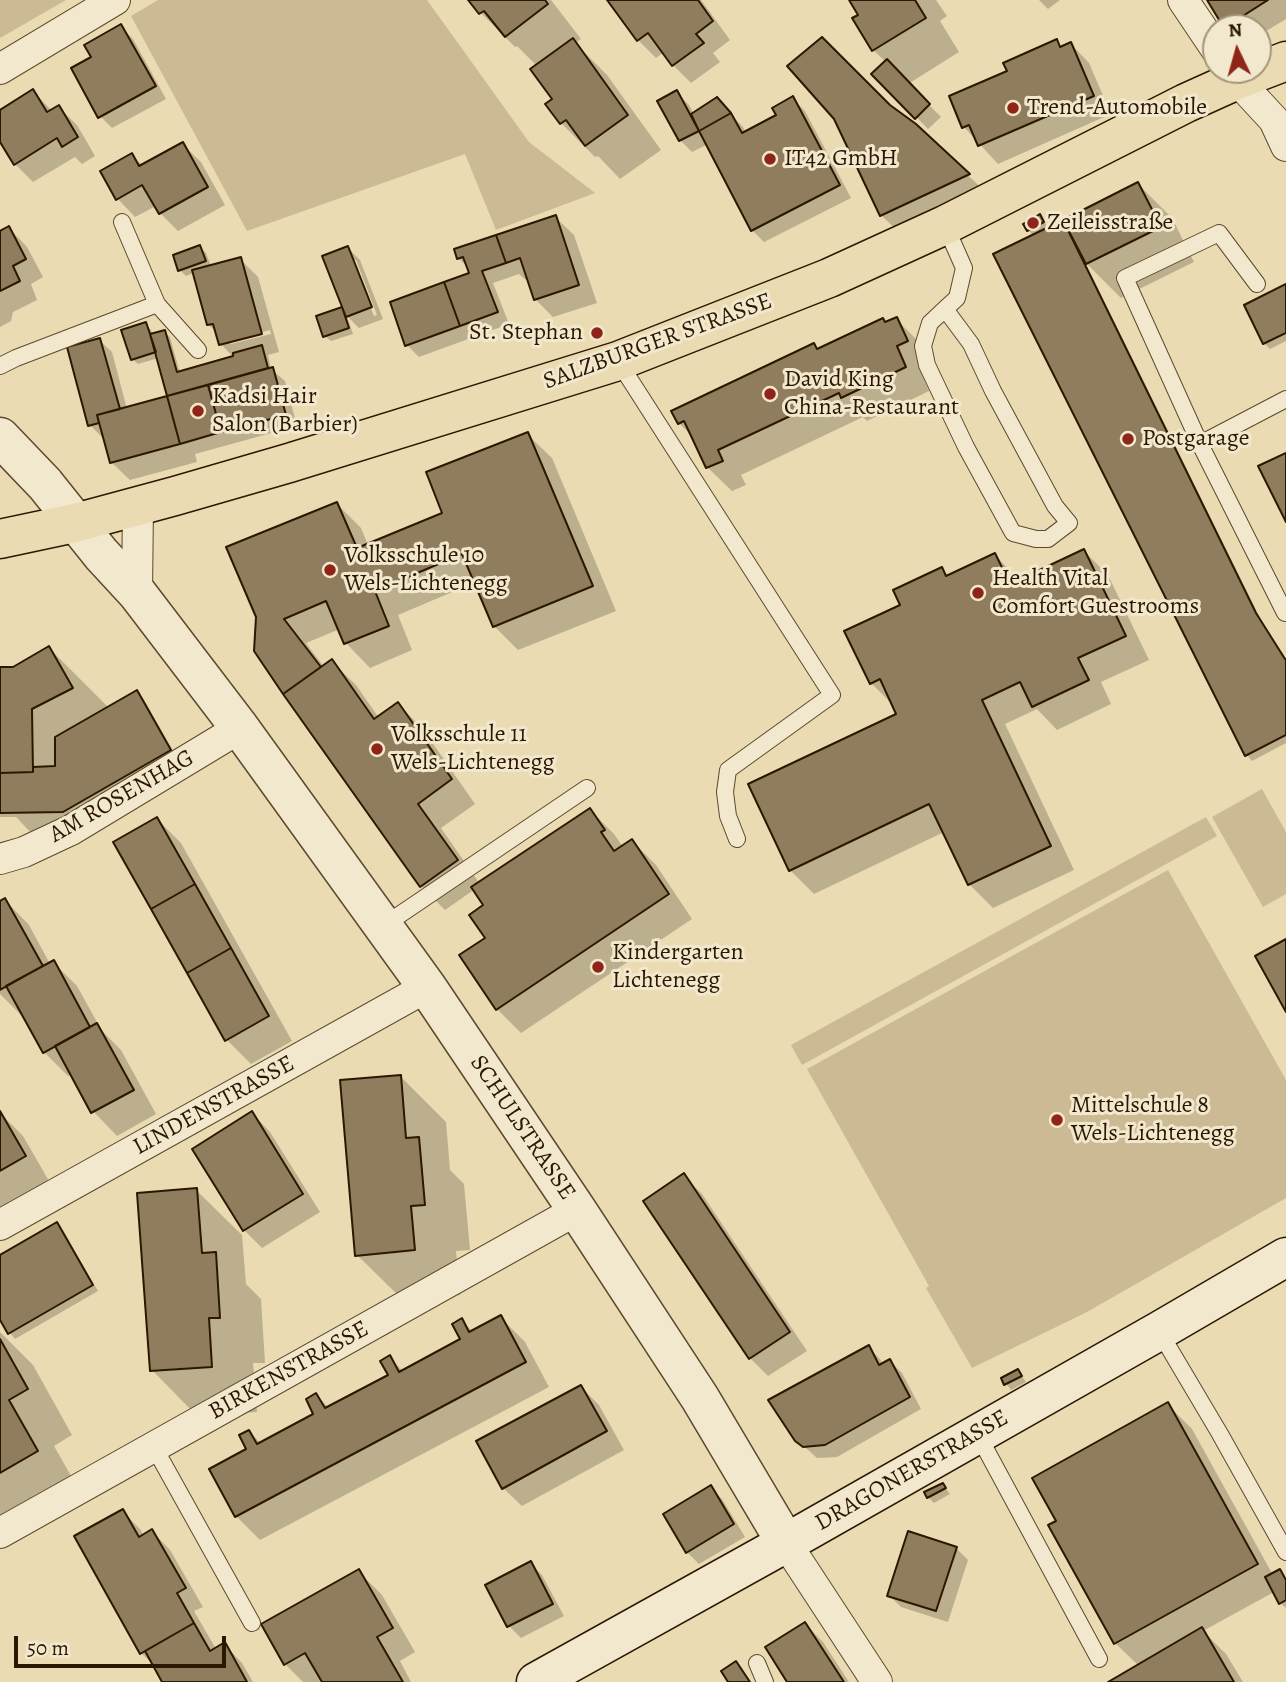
<!DOCTYPE html>
<html>
<head>
<meta charset="utf-8">
<style>
  body { margin:0 }
  #map { position:relative; width:1286px; height:1682px; overflow:hidden; background:#ebdbb2; font-family:Alegreya,serif }
  canvas { display:block }
  .north { position:absolute; left:1202px; top:14px; width:70px; height:70px; box-sizing:border-box; background:#f2e8cd; border:2px solid #a3957b; border-radius:50%; rotate:355deg; font-size:19px; font-weight:700; line-height:28px; text-align:center; color:#2c1800 }
  .north::after { content:''; display:block; margin:auto; width:24px; height:32px; background:#8f2418; clip-path:polygon(50% 0,100% 100%,50% 72%,0 100%) }
  .scale { position:absolute; left:14px; top:1636px; width:212px; height:32px; box-sizing:border-box; border:4px solid #2c1800; border-top:0; padding-left:9px; font-size:21px; line-height:24px; white-space:nowrap; color:#2c1800; -webkit-text-stroke:5px #f2e8cd; paint-order:stroke }
</style>
</head>
<body>
<div id="map">
<canvas width="1286" height="1682"></canvas>
<div class="north">N</div>
<div class="scale">50 m</div>
</div>
<script>
const g = document.querySelector('canvas').getContext('2d');
g.lineJoin = 'round';
function paint(path, color) { g.fillStyle = color; g.fill(path, 'evenodd'); }
const poly = rows => new Path2D(rows.map(r => 'M' + r).join(''));
function strokePath(path, color, width, dash) { g.strokeStyle = color; g.lineWidth = width; g.lineCap = dash ? 'butt' : 'round'; g.setLineDash(dash || []); g.stroke(path); }
function label(font, color, halo, rows, align = 'center') {
  g.font = font + ' Alegreya,serif'; g.lineWidth = 6; g.setLineDash([]); g.textBaseline = 'middle'; g.strokeStyle = halo; g.fillStyle = color; for (const [text, x, y, turn = 0] of rows) {
    g.save(); g.translate(x, y); g.rotate((+turn || 0) * Math.PI / 180); g.textAlign = isNaN(turn) ? turn : align; if (halo) g.strokeText(text, 0, 0); g.fillText(text, 0, 0); g.restore();
  }
}
paint(poly([
  [0,0,66,0,0,38],
  [158,0,427,0,529,142,595,193,496,230,465,154,247,231,131,16],
  [1262,789,1286,832,1286,894,1263,907,1212,817],
  [1206,817,1217,836,802,1065,791,1045],
  [1168,870,1286,1080,1286,1198,1087,1312,972,1368,926,1288,929,1286,807,1069]
]), '#cbba94');
paint(poly([
  [471,0,551,0,581,39,575,43,607,75,661,150,620,179,598,156,595,157,561,123,554,100,537,66,517,46,515,47,481,13],
  [609,0,701,0,730,40,713,53,720,62,691,83,673,65,664,52,656,58,638,40],
  [851,0,936,0,947,16,940,21,959,52,908,84,941,117,928,129,874,74,886,62,873,50,860,15],
  [1039,0,1060,0,1048,9],
  [1209,0,1286,0,1286,19,1258,36,1258,28,1227,28],
  [121,27,133,39,166,99,112,128,100,116,94,58],
  [1057,41,1063,48,1071,44,1089,63,1111,114,998,164,964,127,1009,72],
  [33,91,52,111,58,107,77,125,95,156,82,164,75,157,33,182,15,164,0,139,0,112],
  [677,93,689,105,694,114,717,100,743,127,746,133,778,116,793,99,805,111,851,198,764,242,752,230,708,144,692,152,680,140],
  [889,106,915,125,993,199,906,239,881,215],
  [182,144,201,162,225,205,178,231,160,213,156,206,135,217,117,198,132,155,143,166],
  [1138,184,1172,218,1194,262,1121,298,1085,262,1261,620,1286,660,1286,743,1252,761,1247,755,995,254,1034,236,1028,230,1040,217,1049,228],
  [555,217,574,235,597,303,553,317,535,299,529,279,526,280,519,274,493,283,509,324,419,357,407,345,471,274,469,268,458,258],
  [9,228,27,247,43,277,31,284,37,300,13,312,11,321,0,327,0,233],
  [200,247,206,253,211,266,240,259,258,277,279,352,268,355,271,369,285,381,297,426,195,454,197,462,130,480,111,462,104,436,102,437,90,425,99,340,112,352,127,409,169,397,159,358,138,364,132,359,146,324,151,330,153,335,164,332,170,337,180,373,234,358,221,344,218,334,208,324,194,273,186,276,180,270],
  [270,330,271,334,231,344,228,341],
  [348,248,360,260,383,319,359,328,347,316,353,334,331,341,325,336,341,309,347,315],
  [352,260,356,260,377,315,374,316],
  [1286,286,1286,341,1270,349,1264,343],
  [896,319,920,343,931,365,920,370,929,391,867,421,863,417,741,475,746,485,732,491,707,467,693,437,679,423,814,345,819,350],
  [527,434,552,458,616,611,518,650,494,626,476,582,398,615,412,650,370,668,346,643,340,629,306,643,324,667,332,662,356,685,379,718,398,704,422,728,475,804,441,828,480,884,590,810,614,834,623,847,632,841,656,865,692,919,521,1033,497,1009,487,939,486,906,475,889,445,910,421,886,256,651,337,504,361,528,368,545,444,514],
  [1084,551,1108,575,1149,660,1101,682,1111,704,1057,730,1037,709,1005,724,1074,870,993,908,969,884,944,832,814,894,790,870,899,714,895,707,871,683,902,606,941,569,949,576,995,555,1020,581],
  [49,648,109,708,137,692,143,698,176,756,92,832,31,833,16,817,0,817,0,669,14,669],
  [157,819,181,843,292,1041,251,1064,227,1040],
  [5,900,29,925,50,964,53,962,77,986,102,1031,121,1050,156,1114,117,1136,93,1111,72,1074,68,1076,44,1052,23,1014,21,1015,0,994,0,903],
  [400,1076,446,1122,450,1170,464,1184,470,1250,456,1251,460,1295,403,1300,357,1255],
  [0,1113,23,1136,49,1181,0,1209],
  [252,1113,270,1132,320,1212,262,1248,244,1230],
  [684,1176,702,1194,807,1351,768,1376,750,1358],
  [196,1190,242,1235,246,1284,261,1299,265,1363,253,1363,257,1412,197,1416,152,1370],
  [56,1224,62,1229,98,1291,15,1339,10,1333,0,1316,0,1257],
  [501,1318,525,1342,549,1387,260,1540,236,1516,249,1450,249,1432,261,1443,316,1414,316,1395,329,1408,390,1376,390,1358,404,1372,463,1340,462,1321,473,1332],
  [0,1332,33,1365,72,1435,54,1446,83,1497,0,1544],
  [868,1347,880,1359,883,1365,890,1361,902,1373,921,1409,837,1457,817,1458,797,1440],
  [1018,1371,1026,1382,1011,1390,1003,1379],
  [581,1387,599,1405,624,1450,522,1506,503,1488],
  [1168,1405,1192,1429,1273,1575,1280,1571,1286,1578,1286,1608,1280,1603,1274,1592,1203,1631,1226,1654,1243,1682,1112,1682,1139,1666,1115,1643,1058,1522],
  [943,1485,950,1494,934,1503,928,1497],
  [710,1487,722,1499,745,1537,699,1564,687,1552],
  [122,1511,140,1529,144,1536,152,1531,170,1550,203,1607,194,1611,216,1649,224,1644,242,1663,253,1682,164,1682,156,1667,141,1653],
  [956,1548,968,1560,948,1622,901,1607,889,1595],
  [530,1563,542,1575,564,1616,521,1638,509,1626,487,1586],
  [358,1571,382,1595,415,1652,400,1661,411,1682,324,1682,323,1680,320,1682,303,1682,285,1664],
  [805,1624,823,1642,849,1682,790,1682]
]), '#0003');
const building = poly([
  [468,0,545,0,548,4,505,37,484,11,479,14,468,0],
  [607,0,698,0,713,21,696,34,704,43,672,66,648,33,637,41,607,0],
  [849,0,915,0,926,18,872,51,852,18,858,15,849,0],
  [1207,0,1268,0,1224,28,1207,0],
  [121,24,156,86,98,118,71,68,91,57,84,45,121,24],
  [822,37,890,105,916,124,970,174,880,216,834,119,787,66,822,37],
  [573,38,628,115,585,146,566,120,560,124,545,104,552,99,530,69,573,38],
  [1057,39,1060,47,1071,42,1094,96,978,146,969,125,962,128,949,96,1007,71,1003,63,1057,39],
  [887,59,930,104,915,119,871,74,887,59],
  [33,89,47,112,59,105,78,137,62,147,57,138,14,165,0,142,0,110,33,89],
  [677,90,699,131,679,141,657,101,677,90],
  [793,96,840,185,751,231,699,131,731,113,742,133,776,115,772,108,793,96],
  [717,97,731,113,699,131,691,114,717,97],
  [183,142,208,187,159,214,142,185,116,200,100,171,132,153,139,166,183,142],
  [1138,182,1161,227,1086,264,1063,220,1138,182],
  [1040,214,1044,222,1027,231,1023,224,1040,214],
  [556,215,579,285,534,300,520,258,506,263,496,235,556,215],
  [1063,220,1256,613,1285,659,1286,659,1286,735,1245,756,993,254,1063,220],
  [9,226,26,259,13,266,20,281,0,291,0,231,9,226],
  [496,235,506,263,482,271,498,312,460,326,444,282,469,273,463,257,457,259,454,249,496,235],
  [200,245,206,261,178,271,173,255,200,245],
  [348,246,372,307,346,317,322,256,348,246],
  [241,257,262,334,219,345,213,324,207,325,192,270,241,257],
  [444,282,460,326,405,346,390,302,444,282],
  [1286,284,1286,333,1263,344,1244,305,1286,284],
  [342,307,349,328,323,337,316,316,342,307],
  [897,317,908,341,897,346,906,367,841,398,839,393,718,450,723,461,706,468,684,421,678,424,671,411,814,343,817,349,883,318,885,322,897,317],
  [146,322,156,352,131,360,121,330,146,322],
  [165,330,177,372,233,356,233,353,262,345,268,368,167,396,150,334,165,330],
  [100,338,120,409,97,415,99,423,88,426,67,347,100,338],
  [273,367,286,415,221,432,208,385,273,367],
  [208,385,221,432,180,444,167,396,208,385],
  [167,396,180,444,110,463,97,415,167,396],
  [528,432,593,586,493,627,462,554,375,591,389,626,344,644,326,601,284,619,321,667,283,694,254,651,256,617,226,547,337,502,357,548,442,513,426,472,528,432],
  [1286,453,1286,522,1258,466,1286,453],
  [1084,549,1126,636,1078,658,1089,680,1032,707,1020,682,982,700,1051,846,968,885,929,804,789,871,748,784,896,714,880,679,870,684,844,631,900,605,893,590,942,567,946,576,995,553,1010,584,1084,549],
  [49,646,73,688,32,709,33,772,0,773,0,667,13,667,49,646],
  [332,659,374,719,398,702,452,779,418,804,458,860,420,887,283,694,332,659],
  [137,690,171,750,63,812,0,813,0,773,33,772,33,767,55,766,55,737,137,690],
  [590,808,605,830,601,832,614,851,632,839,669,894,496,1010,459,955,485,938,469,915,483,905,471,887,590,808],
  [157,817,195,884,151,909,113,842,157,817],
  [195,884,231,948,187,973,151,909,195,884],
  [5,898,43,966,0,990,0,901,5,898],
  [1286,939,1286,1012,1255,956,1286,939],
  [231,948,269,1016,225,1041,187,973,231,948],
  [54,960,90,1027,43,1053,6,986,54,960],
  [97,1023,134,1090,91,1113,55,1046,97,1023],
  [401,1075,406,1138,419,1137,425,1205,411,1206,415,1250,355,1256,340,1080,401,1075],
  [0,1111,26,1156,0,1171,0,1111],
  [252,1111,303,1194,243,1231,192,1149,252,1111],
  [684,1173,790,1332,749,1359,643,1201,684,1173],
  [197,1188,202,1253,216,1252,220,1318,209,1318,212,1367,150,1371,137,1193,197,1188],
  [57,1222,93,1285,8,1334,0,1320,0,1255,57,1222],
  [501,1315,526,1362,235,1517,209,1469,246,1449,239,1435,249,1430,257,1444,313,1414,306,1399,316,1393,325,1408,388,1375,380,1361,390,1355,399,1372,460,1339,452,1324,462,1318,469,1332,501,1315],
  [0,1339,28,1389,9,1400,38,1451,0,1473,0,1339],
  [869,1345,879,1365,890,1359,910,1397,825,1445,803,1447,795,1441,768,1400,869,1345],
  [1018,1369,1022,1376,1004,1385,1001,1378,1018,1369],
  [581,1385,607,1431,502,1489,476,1441,581,1385],
  [1168,1402,1258,1564,1114,1644,1048,1525,1056,1521,1032,1478,1168,1402],
  [943,1483,946,1488,927,1498,924,1492,943,1483],
  [711,1485,734,1524,686,1553,663,1514,711,1485],
  [123,1509,139,1537,152,1529,186,1588,177,1593,194,1623,140,1654,74,1536,123,1509],
  [908,1531,957,1547,936,1611,887,1596,908,1531],
  [531,1561,553,1604,507,1627,485,1585,531,1561],
  [359,1569,393,1628,377,1637,403,1682,322,1682,305,1653,284,1665,261,1624,359,1569],
  [1280,1569,1286,1580,1286,1600,1279,1604,1265,1577,1280,1569],
  [805,1622,844,1682,787,1682,765,1647,805,1622],
  [194,1623,210,1651,225,1642,247,1682,162,1682,145,1651,194,1623],
  [1202,1627,1234,1682,1108,1682,1202,1627],
  [736,1661,750,1682,728,1682,721,1671,736,1661]
]);
paint(building, '#8f7d5d');
strokePath(building, '#2c1800', 2);
const service = poly([
  [122,222,157,304,198,350],
  [945,225,964,268,957,298,945,309,930,323,923,346,927,365,966,447,1013,533,1036,539,1048,539,1069,523,1055,506,993,391,971,344,945,309],
  [1257,284,1219,233,1125,278,1200,444,1285,613,1286,612],
  [618,361,832,695,728,770,725,792,728,816,737,839],
  [0,366,16,358,157,304],
  [1200,444,1286,399],
  [383,926,587,788],
  [1159,1331,1220,1434,1286,1552],
  [977,1433,1099,1659],
  [154,1447,252,1623],
  [757,1663,765,1682]
]);
const minor = poly([
  [1183,0,1216,49],
  [0,69,115,0],
  [1230,70,1237,80,1274,120,1286,146],
  [137,593,138,505],
  [0,859,24,852,71,830,240,728],
  [0,1225,427,987],
  [0,1533,577,1210],
  [786,1543,877,1682]
]);
const tertiary = poly([
  [0,437,45,484,101,554,137,593,240,728,427,987,577,1210,700,1398,786,1543]
]);
const secondary = poly([
  [536,1682,786,1543,1159,1331,1286,1257]
]);
const primary = poly([
  [0,539,75,523,175,496,289,463,618,361,829,278,945,225,1186,103,1237,80,1286,61]
]);
strokePath(service, '#5c492c', 18);
strokePath(minor, '#5c492c', 32);
strokePath(tertiary, '#5c492c', 41);
strokePath(secondary, '#2c1800', 41);
strokePath(primary, '#2c1800', 41);
strokePath(service, '#f2e8cd', 16);
strokePath(minor, '#f2e8cd', 30);
strokePath(tertiary, '#f2e8cd', 38);
strokePath(secondary, '#f2e8cd', 38);
strokePath(primary, '#ebdbb2', 38);
for (const [x, y, r, color] of [
  [1013,108,7,"#8f2418"],
  [770,159,7,"#8f2418"],
  [1033,223,7,"#8f2418"],
  [597,333,7,"#8f2418"],
  [770,394,7,"#8f2418"],
  [198,411,7,"#8f2418"],
  [1128,439,7,"#8f2418"],
  [330,570,7,"#8f2418"],
  [978,593,7,"#8f2418"],
  [377,749,7,"#8f2418"],
  [598,967,7,"#8f2418"],
  [1057,1120,7,"#8f2418"]
]) { const dot = new Path2D(); dot.arc(x, y, r, 0, 2 * Math.PI); g.fillStyle = color; g.fill(dot); strokePath(dot, '#f2e8cd', 2.5); }
label('24px', '#2c1800', '#f2e8cd', [
  ["Trend-Automobile",1027,108],
  ["IT42 GmbH",784,159],
  ["Zeileisstraße",1047,223],
  ["St. Stephan",583,333,"right"],
  ["David King",784,380],
  ["China-Restaurant",784,408],
  ["Kadsi Hair",212,397],
  ["Salon (Barbier)",212,425],
  ["Postgarage",1142,439],
  ["Volksschule 10",344,556],
  ["Wels-Lichtenegg",344,584],
  ["Health Vital",992,579],
  ["Comfort Guestrooms",992,607],
  ["Volksschule 11",391,735],
  ["Wels-Lichtenegg",391,763],
  ["Kindergarten",612,953],
  ["Lichtenegg",612,981],
  ["Mittelschule 8",1071,1106],
  ["Wels-Lichtenegg",1071,1134]
], 'left');
label('24px', '#2c1800', '#f2e8cd', [
  ["SALZBURGER STRASSE",658,342,-20],
  ["AM ROSENHAG",122,797,-30],
  ["LINDENSTRASSE",214,1106,-29],
  ["SCHULSTRASSE",522,1128,56],
  ["BIRKENSTRASSE",289,1371,-29],
  ["DRAGONERSTRASSE",912,1471,-30]
]);
</script>
</body>
</html>
